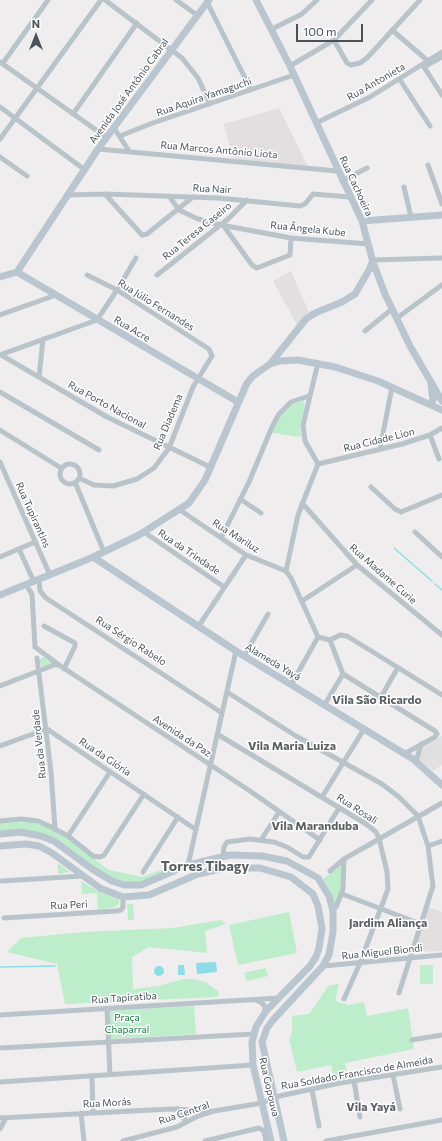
<!DOCTYPE html>
<html>
<head>
<meta charset="utf-8">
<style>
  body { margin:0 }
  #map { position:relative; width:442px; height:1141px; overflow:hidden; background:#f0edee; font-family:Commissioner,sans-serif }
  canvas { display:block }
  .north { position:absolute; left:16px; top:16px; width:40px; height:40px; -webkit-text-stroke:3px #fff; paint-order:stroke; rotate:0deg; font-size:11px; font-weight:700; line-height:16px; text-align:center; color:#47525a }
  .north::after { content:''; display:block; margin:auto; width:14px; height:18px; background:#47525a; clip-path:polygon(50% 0,100% 100%,50% 72%,0 100%) }
  .scale { position:absolute; left:296px; top:24px; width:67px; height:18px; box-sizing:border-box; border:2px solid #47525a; border-top:0; padding-left:5px; font-size:12px; line-height:14px; white-space:nowrap; color:#47525a; -webkit-text-stroke:3px #fff; paint-order:stroke }
</style>
</head>
<body>
<div id="map">
<canvas width="442" height="1141"></canvas>
<div class="north">N</div>
<div class="scale">100 m</div>
</div>
<script>
const g = document.querySelector('canvas').getContext('2d');
g.lineJoin = 'round';
function paint(path, color) { g.fillStyle = color; g.fill(path, 'evenodd'); }
const poly = rows => new Path2D(rows.map(r => 'M' + r).join(''));
function strokePath(path, color, width, dash) { g.strokeStyle = color; g.lineWidth = width; g.lineCap = dash ? 'butt' : 'round'; g.setLineDash(dash || []); g.stroke(path); }
function label(font, color, halo, rows, align = 'center') {
  g.font = font + ' Commissioner,sans-serif'; g.lineWidth = 3; g.setLineDash([]); g.textBaseline = 'middle'; g.strokeStyle = halo; g.fillStyle = color; for (const [text, x, y, turn = 0] of rows) {
    g.save(); g.translate(x, y); g.rotate((+turn || 0) * Math.PI / 180); g.textAlign = isNaN(turn) ? turn : align; if (halo) g.strokeText(text, 0, 0); g.fillText(text, 0, 0); g.restore();
  }
}
paint(poly([
  [279,108,310,171,234,163,224,124],
  [291,271,309,312,297,325,273,281],
  [442,736,442,765,433,771,419,760,423,746],
  [429,907,442,912,442,951,416,952,414,950]
]), '#e1dfdf');
paint(poly([
  [303,401,305,404,300,427,301,437,272,433,280,417,291,405],
  [43,657,53,662,52,664,42,667,39,660],
  [12,822,32,822,47,827,60,833,109,870,143,877,168,867,173,871,141,884,112,880,41,835,0,834,0,823],
  [58,863,69,871,69,872,58,874],
  [343,864,341,892,333,906,330,890,323,879],
  [81,881,96,890,119,899,119,904,113,908,98,909,97,893,82,894],
  [127,904,133,904,134,920,128,920],
  [289,912,297,953,238,965,229,925],
  [221,920,226,924,205,931,207,953,149,947,132,957,133,989,159,986,183,979,194,979,205,982,219,992,217,997,65,1004,57,964,7,952,21,938,84,932,173,928],
  [420,965,433,965,433,984,420,984],
  [266,968,268,976,247,981,244,973],
  [339,984,335,1001,348,1005,364,1002,367,1016,408,1008,414,1049,345,1063,348,1079,334,1081,331,1065,297,1072,289,1039,292,1032,292,1016,309,1014,329,985],
  [194,1006,196,1034,110,1039,109,1011]
]), '#bdedcb');
paint(poly([
  [216,962,217,972,197,974,196,963],
  [178,965,184,965,185,975,178,975],
  '154 971a5 5 0 1 1 10 0a5 5 0 1 1-10 0Z'
]), '#8cdde8');
strokePath(poly([
  [394,548,432,581],
  [435,584,442,590],
  [0,967,55,966]
]), '#8cdde8', 1.5);
strokePath(poly([
  [105,0,182,58,198,78,210,104],
  [176,0,197,15],
  [207,2,251,90],
  [272,29,302,14,317,0],
  [392,30,428,61],
  [334,40,347,63,351,65,360,63,367,58,420,0],
  [442,57,424,67,442,95],
  [0,62,106,137],
  [3,63,48,0],
  [290,66,334,40,372,0],
  [400,80,430,126],
  [0,107,85,170],
  [73,114,137,23],
  [316,123,370,97,442,52],
  [114,128,129,151],
  [120,136,150,124,294,75],
  [0,139,101,0],
  [98,149,337,171],
  [0,157,27,176],
  [428,165,442,204],
  [342,181,367,168],
  [404,187,411,217],
  [105,194,142,235,147,234,193,197],
  [68,195,105,194,218,198,300,206,305,204,313,194,349,197],
  [169,196,179,210,198,219,221,225,291,238,369,244],
  [223,225,252,265,257,268,290,255,291,238],
  [373,260,442,258],
  [157,275,228,219,247,200],
  [0,315,56,295],
  [397,318,442,285],
  [365,331,392,309],
  [0,355,97,320,117,290,136,258],
  [1,355,107,417,210,467],
  [39,377,43,339],
  [0,392,99,450],
  [0,430,61,468],
  [430,435,439,459],
  [380,449,392,387],
  [0,462,50,575],
  '60 474a10 10 0 1 1 20 0a10 10 0 1 1-20 0Z',
  [318,464,298,515,286,571,291,578,318,637],
  [318,464,402,444,430,435,442,428],
  [318,464,305,441,303,425,318,363],
  [79,478,94,485,113,486,137,479,154,468,169,448,193,387,212,356,209,349,117,290,87,275],
  [75,482,104,552],
  [371,487,395,509,401,512,442,495],
  [240,499,261,513],
  [302,503,357,565,442,635],
  [180,510,246,555,286,571],
  [144,532,224,587],
  [415,532,442,557],
  [221,538,249,482,272,427,279,414,291,402,309,396],
  [19,549,34,582],
  [0,557,35,542],
  [39,580,40,591,46,598,222,713],
  [26,585,32,594,35,647,59,665,250,791,320,840],
  [302,601,357,565],
  [44,626,75,643,75,646,64,669],
  [198,627,246,555],
  [318,637,330,640,340,635,347,636,442,695],
  [330,640,343,674,435,731,437,734,435,737,404,754],
  [244,656,268,614],
  [37,658,51,772,55,828],
  [291,685,318,637],
  [0,686,54,665,59,665],
  [227,692,296,736,382,784,399,797,418,816,428,846,433,886,399,993],
  [381,697,397,669],
  [325,704,343,674],
  [47,729,195,829],
  [217,734,366,824,376,832,379,838,387,872,388,889,360,963,344,999],
  [0,746,47,729],
  [416,762,421,744],
  [322,797,364,729],
  [0,821,21,819,38,821,47,825,68,836,93,856,100,857,104,855,144,794],
  [68,836,110,772],
  [261,840,279,812],
  [428,846,442,841],
  [223,856,224,847,227,842,250,839,274,842,287,847,303,857,309,857,339,808],
  [188,865,236,651],
  [330,871,344,859,442,803],
  [143,872,178,817],
  [2,881,82,876],
  [342,894,421,924],
  [336,907,343,889,344,859],
  [4,918,116,911,121,910,123,907,123,897],
  [323,966,442,955],
  [255,1000,259,1001,264,1005,266,1011],
  [107,1009,110,1075],
  [0,1015,279,998],
  [412,1040,442,1035],
  [0,1048,253,1034],
  [393,1075,400,1109],
  [92,1076,93,1112],
  [354,1081,360,1117],
  [0,1082,253,1065],
  [312,1090,319,1126],
  [178,1109,184,1115,185,1122],
  [81,1113,84,1141],
  [0,1118,170,1109,211,1111],
  [0,1129,6,1118],
  [123,1141,177,1127,198,1116,214,1111,262,1103,275,1097,340,1083,442,1067],
  [205,1141,259,1128,264,1131,266,1141],
  [326,1141,442,1120]
]), '#b9c3ca', 5);
strokePath(poly([
  [256,0,290,66,362,221,373,262,385,294,410,346,442,401],
  [362,221,442,215],
  [17,272,238,402],
  [0,277,17,272,98,149,209,0],
  [270,364,306,319,315,313,342,302,355,294,369,270,373,260],
  [431,384,433,400,431,405],
  [93,557,236,651,413,759,442,785],
  [0,595,91,558,139,535,189,503,205,480,247,383,253,376,270,364,280,361,298,360,335,367,378,381,442,410],
  [0,834,20,832,41,836,54,841,92,869,112,881,124,885,141,885,188,865,230,855,262,856,287,861,318,878,329,896,333,911,333,932,329,955,323,966,273,1020,267,1028,262,1042,284,1141],
  [0,846,26,844,39,846,52,853,100,888,123,897,149,895,198,874,225,868,260,868,291,877,313,894,318,906,322,928,319,948,316,957,310,966,266,1011,256,1027,252,1042,253,1065,271,1141]
]), '#bac6cf', 7);
label('10px', '#47525a', '#fff', [
  ["Rua Antonieta",376,82,-30],
  ["Avenida José Antônio Cabral",129,91,-54],
  ["Rua Aquira Yamaguchi",204,97,-19],
  ["Rua Marcos Antônio Liota",219,150,5],
  ["Rua Cachoeira",356,186,65],
  ["Rua Nair",212,189,3],
  ["Rua Ângela Kube",308,229,6],
  ["Rua Teresa Caseiro",197,231,-39],
  ["Rua Júlio Fernandes",156,305,32],
  ["Rua Acre",132,329,31],
  ["Rua Porto Nacional",107,405,29],
  ["Rua Diadema",168,422,-67],
  ["Rua Cidade Lion",379,440,-14],
  ["Rua Tupirantins",33,515,66],
  ["Rua Mariluz",236,536,32],
  ["Rua da Trindade",189,552,34],
  ["Rua Madame Curie",383,574,41],
  ["Rua Sérgio Rabelo",131,641,33],
  ["Alameda Yayá",273,662,31],
  ["Avenida da Paz",182,736,33],
  ["Rua da Verdade",39,744,-96],
  ["Rua da Glória",105,757,34],
  ["Rua Rosali",357,809,33],
  ["Rua Peri",69,905,-3],
  ["Rua Miguel Biondi",382,952,-6],
  ["Rua Tapiratiba",124,998,-4],
  ["Rua Soldado Francisco de Almeida",357,1073,-10],
  ["Rua Gopouva",269,1087,77],
  ["Rua Morás",107,1103,-3],
  ["Rua Central",184,1113,-19]
]);
label('10px', '#1a7841', '#fff', [
  ["Praça",127,1018],
  ["Chaparral",127,1030]
]);
label('bold 12px', '#5a5f62', '#fff', [
  ["Vila São Ricardo",377,700],
  ["Vila Maria Luiza",292,746],
  ["Vila Maranduba",315,826],
  ["Jardim Aliança",388,923],
  ["Vila Yayá",371,1107]
]);
label('bold 14px', '#5a5f62', '#fff', [
  ["Torres Tibagy",205,866]
]);
</script>
</body>
</html>
